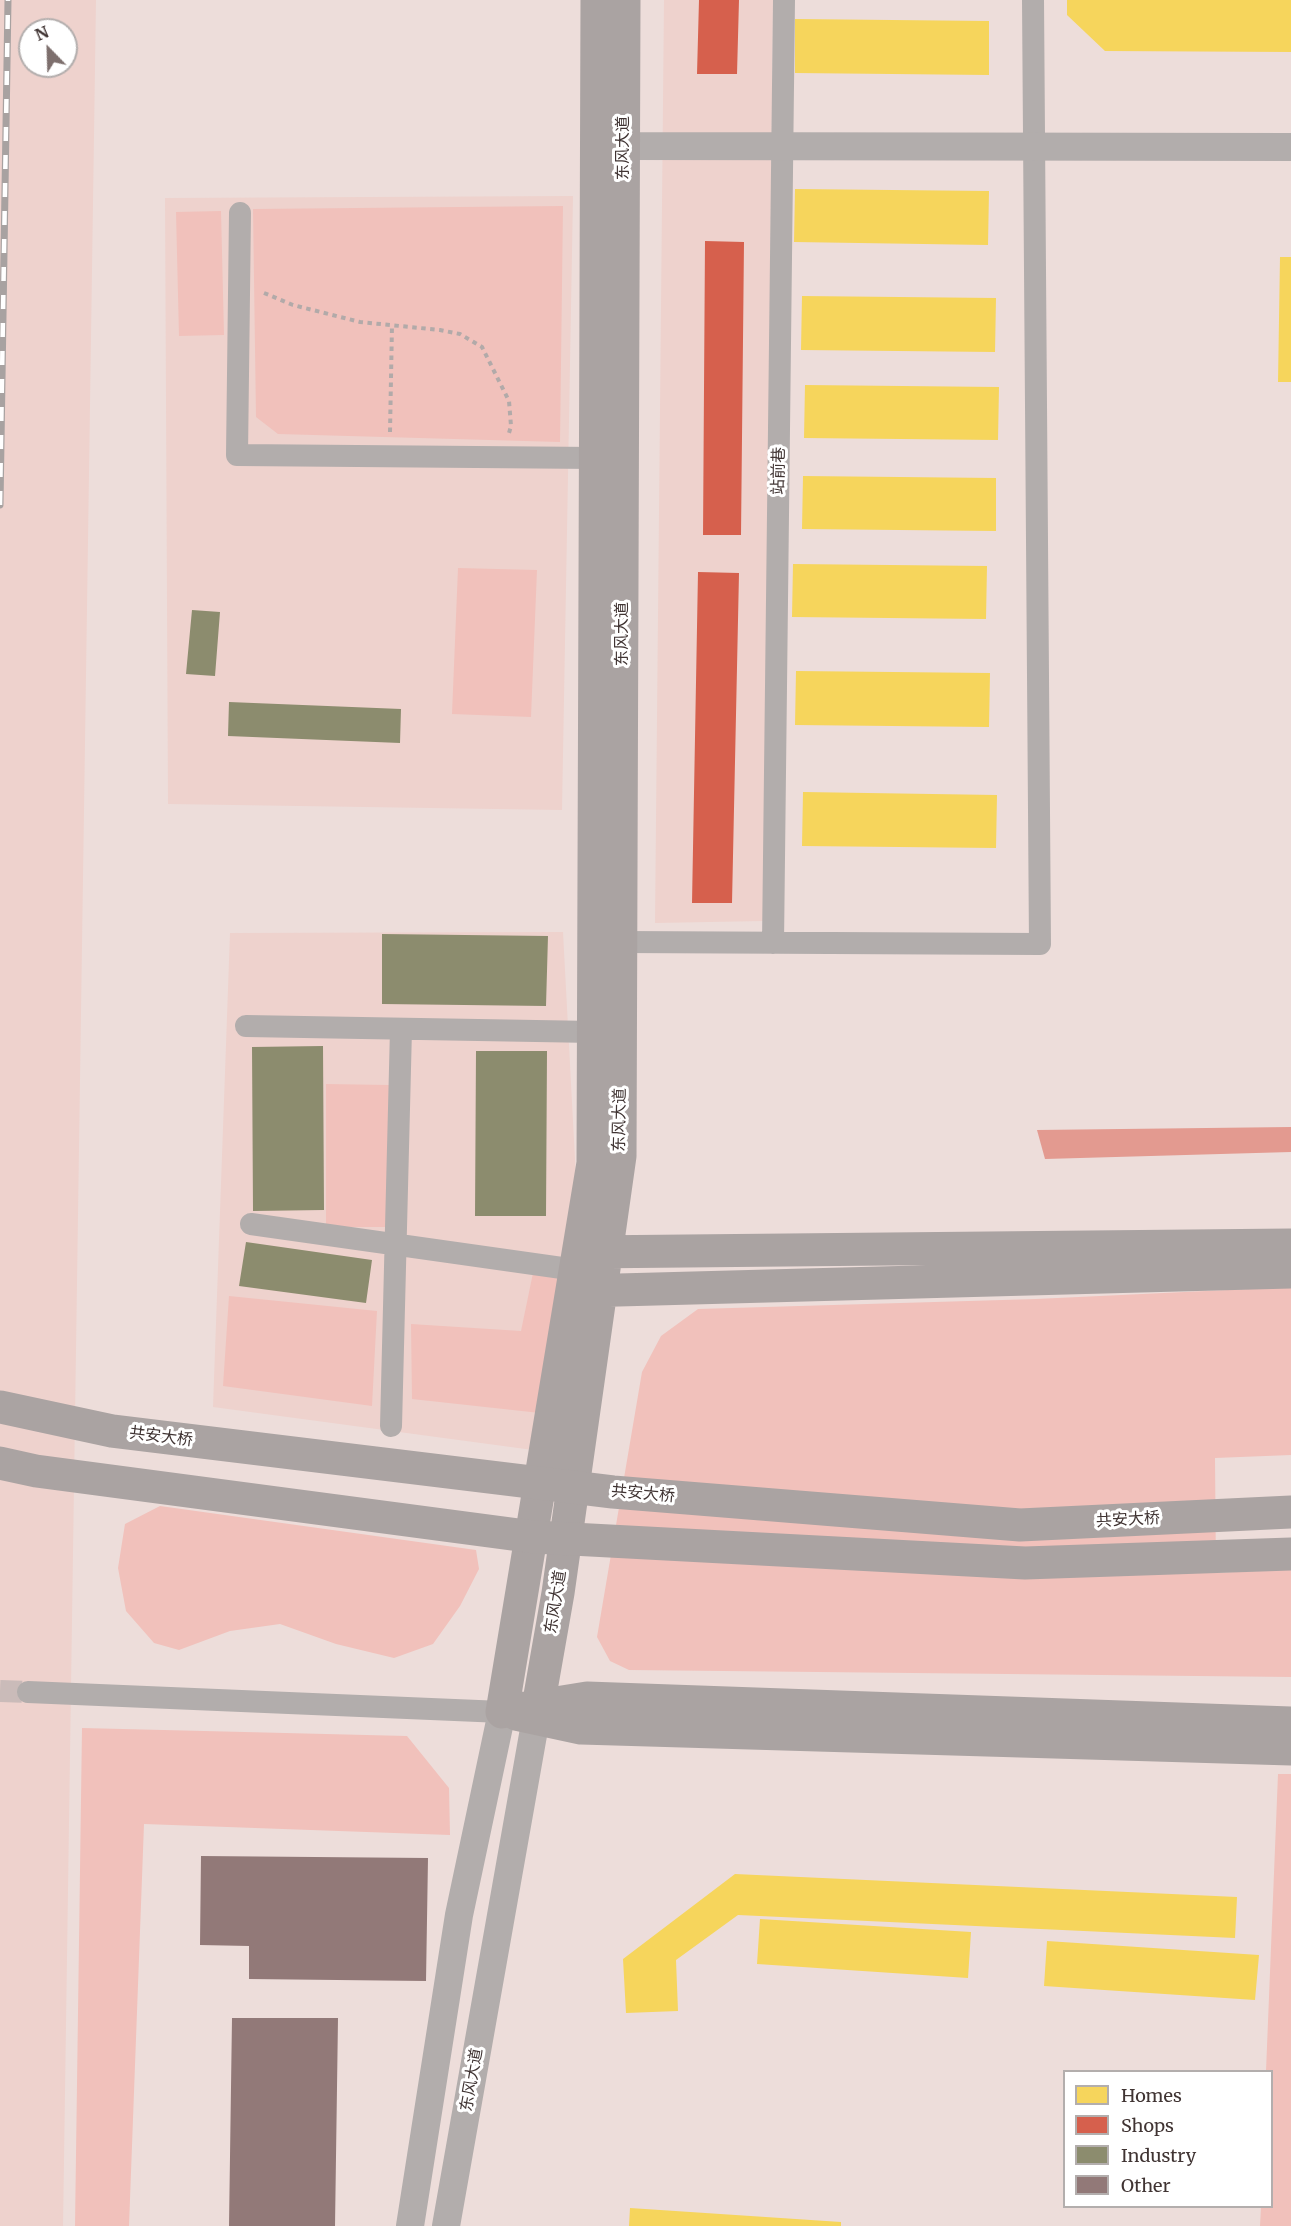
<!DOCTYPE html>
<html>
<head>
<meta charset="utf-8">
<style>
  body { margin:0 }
  #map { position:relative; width:1291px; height:2226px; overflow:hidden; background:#edddda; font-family:Merriweather,serif }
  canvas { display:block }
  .legend { position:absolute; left:1063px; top:2070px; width:210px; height:138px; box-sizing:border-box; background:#fff; border:2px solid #b3aead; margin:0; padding:8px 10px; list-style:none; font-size:18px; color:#403433 }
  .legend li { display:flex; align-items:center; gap:12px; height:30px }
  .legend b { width:30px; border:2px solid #b3aead }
  .north { position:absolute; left:18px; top:18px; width:60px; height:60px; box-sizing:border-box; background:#fff; border:2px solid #b3aead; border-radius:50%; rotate:337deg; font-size:16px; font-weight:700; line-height:24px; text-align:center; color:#403433 }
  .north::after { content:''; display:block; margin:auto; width:21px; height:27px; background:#7d6f6d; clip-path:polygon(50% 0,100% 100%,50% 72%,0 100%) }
</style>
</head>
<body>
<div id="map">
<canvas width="1291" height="2226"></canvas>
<ul class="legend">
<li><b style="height:16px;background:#f6d55c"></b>Homes</li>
<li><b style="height:16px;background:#d6604d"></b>Shops</li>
<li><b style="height:16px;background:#8c8c6e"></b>Industry</li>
<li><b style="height:16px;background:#927978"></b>Other</li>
</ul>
<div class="north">N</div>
</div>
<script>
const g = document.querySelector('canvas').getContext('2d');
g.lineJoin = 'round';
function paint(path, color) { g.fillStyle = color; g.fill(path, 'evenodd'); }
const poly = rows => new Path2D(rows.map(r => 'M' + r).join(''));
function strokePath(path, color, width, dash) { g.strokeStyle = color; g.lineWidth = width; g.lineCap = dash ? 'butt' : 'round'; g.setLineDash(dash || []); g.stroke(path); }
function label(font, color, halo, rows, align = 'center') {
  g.font = font + ' Merriweather,"Noto Sans SC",serif'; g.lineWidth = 6; g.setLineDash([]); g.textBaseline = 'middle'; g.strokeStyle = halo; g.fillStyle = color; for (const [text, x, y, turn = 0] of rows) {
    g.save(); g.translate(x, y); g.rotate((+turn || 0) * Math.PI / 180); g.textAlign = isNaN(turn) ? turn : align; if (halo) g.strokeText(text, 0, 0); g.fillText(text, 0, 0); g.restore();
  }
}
paint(poly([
  [0,0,96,0,63,2226,0,2226],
  [30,30,66,30,66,66,30,66],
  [664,0,773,0,764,921,655,923],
  [573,196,562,810,168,804,165,198],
  [563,932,576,1178,533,1450,213,1407,230,933]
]), '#eed2cd');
paint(poly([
  [563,206,560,442,278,434,256,417,253,209],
  [221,211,224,335,179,336,176,212],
  [458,568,537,570,531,717,452,714],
  [326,1084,389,1085,388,1227,326,1227],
  [533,1273,559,1277,540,1413,412,1399,411,1324,521,1331],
  [1291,1287,1291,1455,1215,1458,1216,1573,1291,1569,1291,1677,629,1670,610,1661,597,1637,642,1372,661,1336,698,1309,1036,1299],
  [229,1296,377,1311,372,1406,223,1386],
  [160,1506,476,1550,479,1569,460,1606,433,1644,394,1658,336,1644,280,1624,230,1631,179,1650,154,1643,126,1611,118,1568,125,1524],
  [82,1728,407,1736,449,1788,450,1835,144,1824,129,2226,75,2226],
  [1278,1774,1291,1774,1291,2226,1260,2226,1261,2207,1272,2206,1272,2072,1266,2071]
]), '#f1c1bb');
paint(poly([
  [1291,1127,1291,1152,1045,1159,1037,1130]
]), '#e39a90');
paint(poly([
  [1067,0,1291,0,1291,52,1105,51,1067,15],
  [795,19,989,21,989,75,795,73],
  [795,189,989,191,988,245,794,242],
  [1280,257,1291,257,1291,382,1278,382],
  [802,296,996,298,995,352,801,350],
  [805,385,999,387,998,440,804,438],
  [803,476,996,478,996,531,802,529],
  [793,564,987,566,986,619,792,617],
  [796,671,990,673,989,727,795,725],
  [803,792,997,795,996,848,802,846],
  [735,1874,1237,1897,1235,1938,738,1915,676,1960,678,2011,626,2013,623,1959],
  [760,1919,971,1932,968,1978,757,1964],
  [1047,1941,1259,1955,1255,2000,1044,1986],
  [630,2208,841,2222,841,2226,629,2226]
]), '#f6d55c');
paint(poly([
  [699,0,739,0,737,74,697,74],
  [705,241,744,242,741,535,703,535],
  [698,572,739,573,732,903,692,903]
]), '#d6604d');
paint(poly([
  [192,610,220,612,215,676,186,674],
  [229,702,401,709,400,743,228,736],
  [382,934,548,936,546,1006,382,1004],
  [323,1046,324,1210,253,1211,252,1047],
  [476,1051,547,1051,546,1216,475,1216],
  [246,1242,372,1260,366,1303,239,1286]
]), '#8c8c6e');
paint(poly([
  [201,1856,428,1858,426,1981,249,1979,249,1946,200,1945],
  [232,2018,338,2018,335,2226,229,2226]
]), '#927978');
strokePath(poly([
  [0,1691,28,1692]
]), '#cabbb9', 22, [22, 11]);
strokePath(poly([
  [264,293,293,305,360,322,440,330,460,334,482,347,509,401,511,426,509,433],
  [390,432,392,325]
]), '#b2aaa9', 4, [4.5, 4.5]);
strokePath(poly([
  [240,213,237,455,596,458],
  [621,942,1040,944,1033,0],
  [773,943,784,0],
  [246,1026,594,1032],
  [251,1224,576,1270],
  [391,1426,401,1029],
  [28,1692,502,1712]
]), '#b2adac', 22);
strokePath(poly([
  [600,142,623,146,1291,147],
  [410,2226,459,1915,502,1712],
  [446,2226,536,1718]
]), '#b2adac', 28);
strokePath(poly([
  [585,1252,1291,1245],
  [581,1291,1291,1272],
  [525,1708,587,1698,1291,1723],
  [502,1712,593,1163,597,0],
  [516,1714,581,1728,1291,1749],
  [536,1718,558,1593,620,1156,624,0]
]), '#aaa3a2', 33);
const rail = poly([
  [0,505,8,0]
]);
strokePath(rail, '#a8a2a1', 7);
strokePath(rail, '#fff', 4.5, [14]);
strokePath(poly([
  [0,1407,112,1431,613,1492,1020,1525,1291,1512],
  [0,1463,36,1471,534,1537,1025,1563,1291,1554]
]), '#aaa3a2', 33);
label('16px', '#403433', '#fff', [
  ["东风大道",623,148,-90],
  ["站前巷",779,471,-89],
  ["东风大道",622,634,-90],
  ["东风大道",620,1120,-89],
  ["共安大桥",161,1437,7],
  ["共安大桥",643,1494,5],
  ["共安大桥",1128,1520,-3],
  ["东风大道",556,1602,-81],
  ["东风大道",472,2080,-80]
]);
</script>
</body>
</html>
